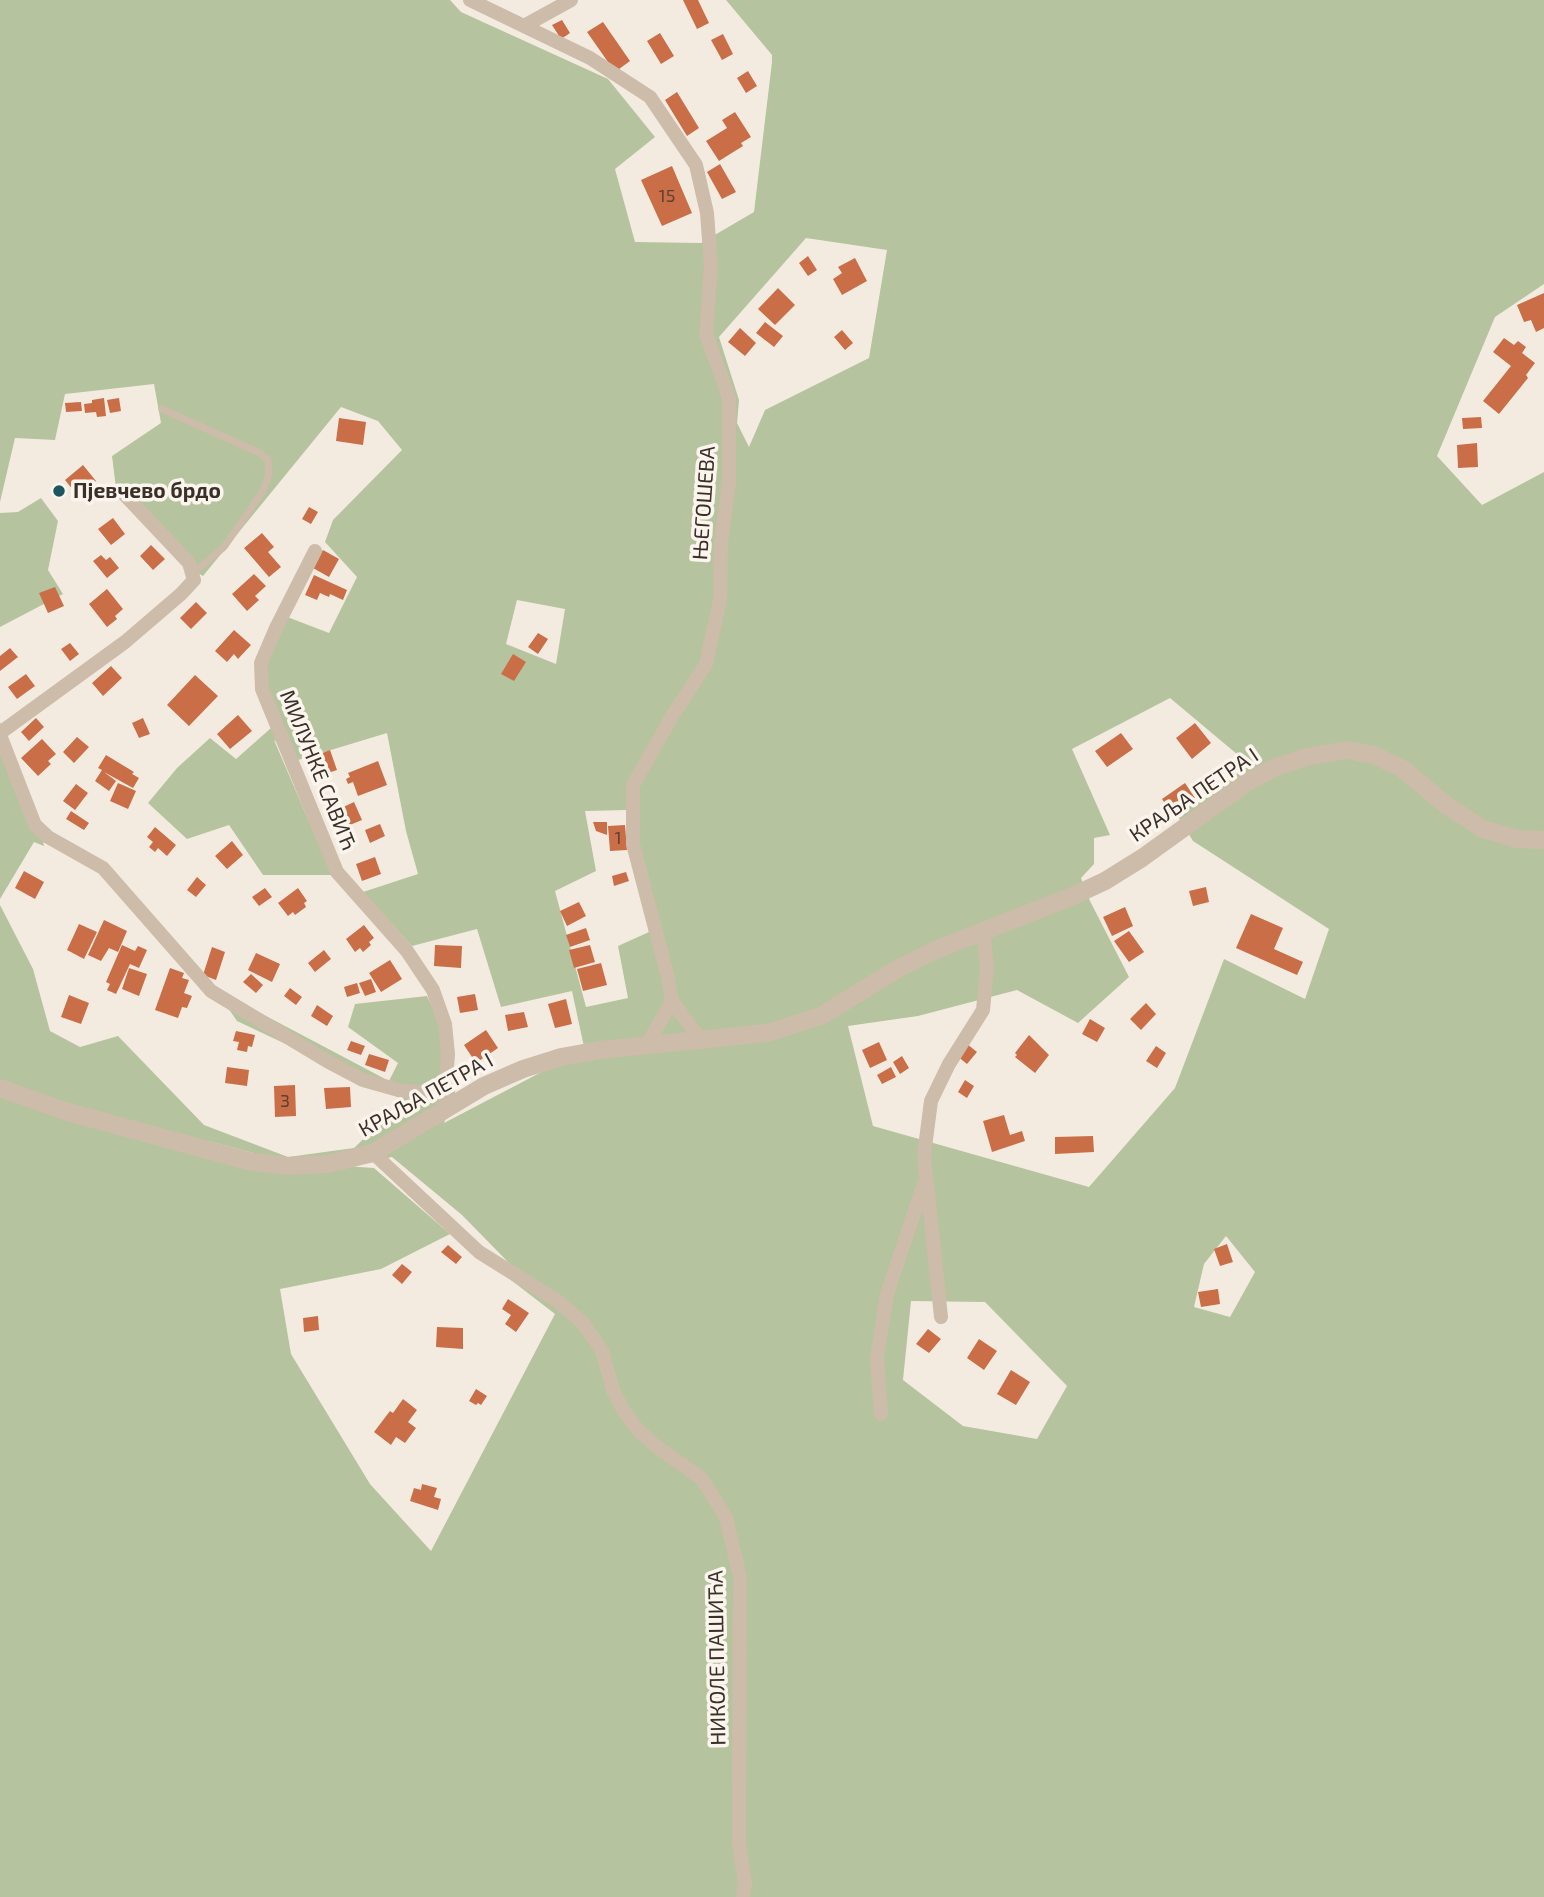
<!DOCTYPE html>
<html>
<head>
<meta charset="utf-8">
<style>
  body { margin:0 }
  canvas { display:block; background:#f4ebe0 }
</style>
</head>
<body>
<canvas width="1544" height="1897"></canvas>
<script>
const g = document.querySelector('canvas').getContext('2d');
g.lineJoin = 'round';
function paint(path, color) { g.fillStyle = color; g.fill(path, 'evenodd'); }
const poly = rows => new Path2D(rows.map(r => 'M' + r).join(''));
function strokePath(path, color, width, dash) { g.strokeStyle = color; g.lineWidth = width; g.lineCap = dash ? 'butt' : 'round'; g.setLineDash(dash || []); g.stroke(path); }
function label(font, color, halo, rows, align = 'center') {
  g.font = font + ' "Exo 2",sans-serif'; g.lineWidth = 7; g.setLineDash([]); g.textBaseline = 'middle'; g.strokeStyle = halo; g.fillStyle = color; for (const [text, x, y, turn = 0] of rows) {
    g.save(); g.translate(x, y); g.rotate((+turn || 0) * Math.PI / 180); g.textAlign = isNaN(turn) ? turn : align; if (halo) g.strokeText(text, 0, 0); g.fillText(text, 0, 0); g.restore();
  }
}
paint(poly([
  [0,0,450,0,461,12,608,79,655,137,615,169,635,242,701,243,754,212,772,62,772,55,726,0,1544,0,1544,284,1495,317,1437,456,1482,505,1544,472,1544,1897,0,1897,0,905,33,969,50,1031,80,1047,118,1036,204,1125,288,1157,354,1148,404,1100,237,1021,215,989,389,1081,398,1063,348,1027,355,1004,427,996,441,1025,443,1070,454,1066,455,1094,444,1123,599,1042,584,1047,572,991,501,1007,477,929,412,946,363,892,418,874,406,831,387,733,298,760,274,740,332,875,263,875,229,825,187,839,148,803,177,768,210,738,236,759,271,728,256,675,277,613,329,633,357,577,325,542,333,520,402,450,378,421,341,407,203,576,184,565,117,496,112,456,161,423,154,384,65,394,55,440,15,438,0,502],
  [806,238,887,250,869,358,765,410,749,447,737,423,739,400,719,337],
  [517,600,565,609,556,664,506,644],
  [1170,698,1250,765,1177,815,1193,841,1329,929,1305,999,1224,959,1175,1088,1089,1187,873,1126,848,1026,918,1016,1017,990,1078,1023,1129,977,1090,901,1081,878,1094,864,1094,838,1110,835,1072,749],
  [627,810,649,932,618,946,628,998,586,1007,555,891,596,871,585,811],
  [208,1141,272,1158,365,1163,392,1157,462,1215,509,1263,511,1280,555,1314,431,1551,370,1484,291,1354,280,1289,381,1269,450,1234,374,1168,212,1157],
  [1226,1236,1255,1272,1230,1317,1194,1307,1204,1264],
  [911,1301,985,1302,1067,1386,1037,1439,963,1426,903,1380],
  [41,498,58,521,48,570,63,594,0,627,0,513,18,512],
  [0,722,39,822,44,846,34,842,0,899]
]), '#b5c49e');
paint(poly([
  [683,0,698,0,709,23,697,29],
  [562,20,570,33,561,39,552,25],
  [603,22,630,61,615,72,587,32],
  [660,33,674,56,661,64,647,41],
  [723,34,733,54,722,60,711,40],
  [748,71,757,86,746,93,737,78],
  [677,92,699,128,687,136,665,100],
  [735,112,751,137,741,143,743,146,719,161,706,141,727,128,722,120],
  [720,164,736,192,722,199,707,172],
  [672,166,692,213,662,226,641,180],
  [808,256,817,270,808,276,799,263],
  [855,258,867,281,842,295,833,279,842,273,838,267],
  [778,288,795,305,775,325,758,309],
  [1544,293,1544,328,1536,332,1531,320,1524,322,1517,305],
  [765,322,783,336,774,347,756,333],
  [740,328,756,343,745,356,728,342],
  [842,330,853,343,845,350,834,337],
  [1504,338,1514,345,1518,341,1526,347,1522,353,1535,363,1526,375,1528,378,1499,414,1483,401,1511,366,1493,352],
  [104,398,106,416,97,417,96,412,85,413,84,404,92,403,92,400],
  [119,398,121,411,110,413,107,400],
  [81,402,82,411,66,412,65,403],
  [1481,417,1482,428,1463,429,1462,418],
  [339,418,366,422,363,445,336,441],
  [1477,443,1478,467,1458,468,1457,445],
  [83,465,96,481,78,496,65,480],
  [309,507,318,512,311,524,302,519],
  [113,518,125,534,111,545,98,529],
  [262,533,274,547,268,552,281,567,269,577,244,548],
  [151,545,165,559,153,570,140,556],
  [323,550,339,559,329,577,313,568],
  [101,555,106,560,110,557,119,568,107,578,93,561],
  [254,574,266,586,255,596,259,600,247,611,232,594],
  [314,575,347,590,343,600,330,594,329,597,320,593,317,600,305,595],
  [55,587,64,606,48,613,39,593],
  [107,589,123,609,115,616,117,619,107,627,89,604],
  [196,602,207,613,191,629,180,618],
  [234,630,251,645,238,659,234,654,227,662,215,651],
  [538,633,548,639,538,654,528,647],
  [70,643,79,654,70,661,61,649],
  [10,648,18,657,0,671,0,656],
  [513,654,526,662,514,681,501,674],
  [111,666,122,678,103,696,92,683],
  [26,674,35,686,17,699,8,687],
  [195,675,218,696,189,726,167,705],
  [238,715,252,731,230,749,217,734],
  [36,718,44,727,29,741,21,732],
  [143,718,150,734,139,738,132,723],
  [1195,723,1211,743,1192,759,1176,738],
  [1121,733,1133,749,1107,767,1095,751],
  [77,737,89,747,74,763,63,752],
  [42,739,56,754,48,761,51,764,38,776,21,758],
  [330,750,337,770,328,773,329,777,314,782,310,769,320,765,317,755],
  [106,755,134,772,132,774,139,778,133,788,104,772,116,781,109,791,95,781,102,770,98,768],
  [378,761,387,785,358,796,353,782,348,784,346,779,350,777,348,773],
  [118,783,136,791,128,809,110,801],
  [1185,783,1195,798,1172,814,1162,799],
  [76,784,88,793,75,810,63,801],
  [354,802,362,820,340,829,335,819,340,817,337,810],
  [71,811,89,823,84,830,66,819],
  [593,822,607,822,607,835,596,831],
  [380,824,385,836,370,843,365,830],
  [625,825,627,850,610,851,608,826],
  [155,827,176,845,167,856,158,848,155,852,149,847,153,842,147,837],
  [232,841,243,855,227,869,215,856],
  [375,857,381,874,362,881,356,864],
  [24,871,44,882,35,899,15,888],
  [626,872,629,881,614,886,612,876],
  [197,877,206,885,196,897,187,890],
  [1206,887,1209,902,1193,906,1189,891],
  [265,888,272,897,259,906,252,897],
  [298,888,307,901,304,903,306,907,295,915,293,912,288,916,278,903],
  [579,902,586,916,567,926,560,911],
  [1125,907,1133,926,1112,936,1103,917],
  [1251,914,1283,928,1274,949,1303,962,1297,975,1236,948],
  [104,920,127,931,118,952,109,948,101,961,88,955],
  [79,924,97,932,84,959,67,950],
  [364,925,374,938,369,942,371,945,363,952,360,948,355,952,346,939],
  [586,928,590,940,570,947,566,935],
  [1129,931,1144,952,1129,962,1114,941],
  [122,945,135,951,138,946,147,950,139,968,130,964,116,994,107,990,110,984,106,982],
  [435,945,462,946,461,968,434,966],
  [590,945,595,962,574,968,569,950],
  [212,947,225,952,216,980,203,975],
  [324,950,331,959,315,972,308,963],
  [256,953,280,964,272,982,248,970],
  [390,960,402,979,381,992,369,973],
  [601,963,607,985,583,991,577,969],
  [129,968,147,974,139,996,122,989],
  [170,968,184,973,182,978,189,980,184,993,192,996,187,1008,182,1007,178,1018,155,1010],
  [251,974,263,985,256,993,243,982],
  [371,979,376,992,365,996,359,983],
  [357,983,360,993,347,997,344,987],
  [290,988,302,997,296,1005,284,996],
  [475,994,478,1010,460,1013,457,997],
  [69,995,89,1003,81,1024,61,1017],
  [566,999,572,1024,555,1028,548,1004],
  [1146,1003,1156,1014,1141,1030,1130,1019],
  [317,1005,333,1016,327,1026,311,1016],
  [524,1012,528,1027,508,1031,505,1015],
  [1090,1019,1105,1028,1097,1042,1082,1034],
  [486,1030,498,1048,476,1063,464,1045],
  [236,1031,255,1035,252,1047,248,1046,247,1052,237,1050,239,1042,233,1041],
  [1029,1035,1049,1055,1035,1073,1015,1057,1017,1055,1015,1053],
  [351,1041,365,1046,361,1055,347,1050],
  [879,1042,887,1060,870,1068,862,1050],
  [967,1044,977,1052,967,1064,957,1056],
  [1156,1046,1166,1053,1157,1068,1146,1061],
  [369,1054,389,1060,385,1072,365,1065],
  [902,1056,909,1068,900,1074,893,1062],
  [227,1067,249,1070,247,1086,225,1083],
  [891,1067,896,1077,882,1084,877,1075],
  [965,1080,974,1086,967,1098,958,1092],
  [295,1085,296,1116,275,1117,274,1086],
  [350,1087,351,1107,326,1109,324,1088],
  [1004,1115,1010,1135,1022,1131,1025,1141,992,1152,983,1121],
  [1093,1136,1094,1152,1055,1154,1055,1137],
  [1227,1244,1233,1262,1220,1266,1214,1249],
  [448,1245,462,1257,456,1264,441,1252],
  [402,1264,412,1272,402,1284,392,1275],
  [1218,1289,1220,1304,1201,1307,1198,1292],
  [508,1299,529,1313,516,1332,505,1324,511,1315,502,1309],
  [318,1316,319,1330,304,1332,303,1318],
  [437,1327,463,1328,463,1349,436,1347],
  [928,1329,941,1339,929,1353,916,1344],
  [979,1339,997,1351,984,1370,967,1358],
  [1011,1370,1030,1382,1016,1405,997,1394],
  [476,1389,487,1396,481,1405,478,1403,476,1405,469,1401],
  [403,1399,417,1410,408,1422,416,1428,405,1443,396,1437,391,1445,374,1432,390,1411,393,1413],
  [422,1484,437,1488,434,1497,441,1499,438,1510,410,1501,414,1488,421,1490]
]), '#ca6e48');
strokePath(poly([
  [162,409,260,453,268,460,269,474,263,491,224,547,193,573]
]), '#cdbcaa', 7);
strokePath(poly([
  [470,0,590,58,650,97,696,165,707,213,711,266,706,334,729,398,729,484,721,541,720,600,706,664,671,718,633,785,633,844,668,978,672,1001,700,1039],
  [524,26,571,0],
  [315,551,276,628,261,663,262,689,337,872,407,951,433,990,445,1024,448,1054,445,1094,448,1105],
  [0,733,125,642,181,594,194,580,189,563,122,492],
  [0,735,35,825,48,837,103,868,211,991,327,1061,363,1080,402,1091,445,1094],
  [647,1045,672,1001],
  [373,1153,479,1252,559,1302,583,1323,602,1351,614,1393,624,1411,637,1429,657,1447,701,1478,726,1517,740,1577,739,1796,739,1844,745,1883,743,1897],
  [941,1317,924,1155,931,1101,949,1064,983,1010,987,968,983,930],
  [881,1414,877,1358,887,1294,923,1186]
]), '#cdbcaa', 14);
strokePath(poly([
  [0,1088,68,1112,248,1161,287,1166,328,1164,373,1153,484,1086,523,1069,561,1057,600,1050,767,1033,821,1016,899,968,933,951,1073,896,1105,881,1142,858,1249,781,1276,767,1306,757,1347,750,1374,755,1403,769,1446,805,1483,829,1517,839,1544,840]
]), '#cdbcaa', 18);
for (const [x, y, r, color] of [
  [59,491,7,"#1d565e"]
]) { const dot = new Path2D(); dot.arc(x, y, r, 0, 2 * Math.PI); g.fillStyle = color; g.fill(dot); strokePath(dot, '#fbf5ed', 2.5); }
label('18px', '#5e4032', null, [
  ["15",667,196],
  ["1",618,838],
  ["3",285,1101]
]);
label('bold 21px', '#3a302a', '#fbf5ed', [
  ["Пјевчево брдо",73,491]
], 'left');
label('21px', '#3a302a', '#fbf5ed', [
  ["ЊЕГОШЕВА",704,503,-86],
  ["МИЛУНКЕ САВИЋ",318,770,68],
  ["КРАЉА ПЕТРА I",1194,795,-34],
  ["КРАЉА ПЕТРА I",426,1095,-29],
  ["НИКОЛЕ ПАШИЋА",717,1658,-91]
]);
</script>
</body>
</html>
